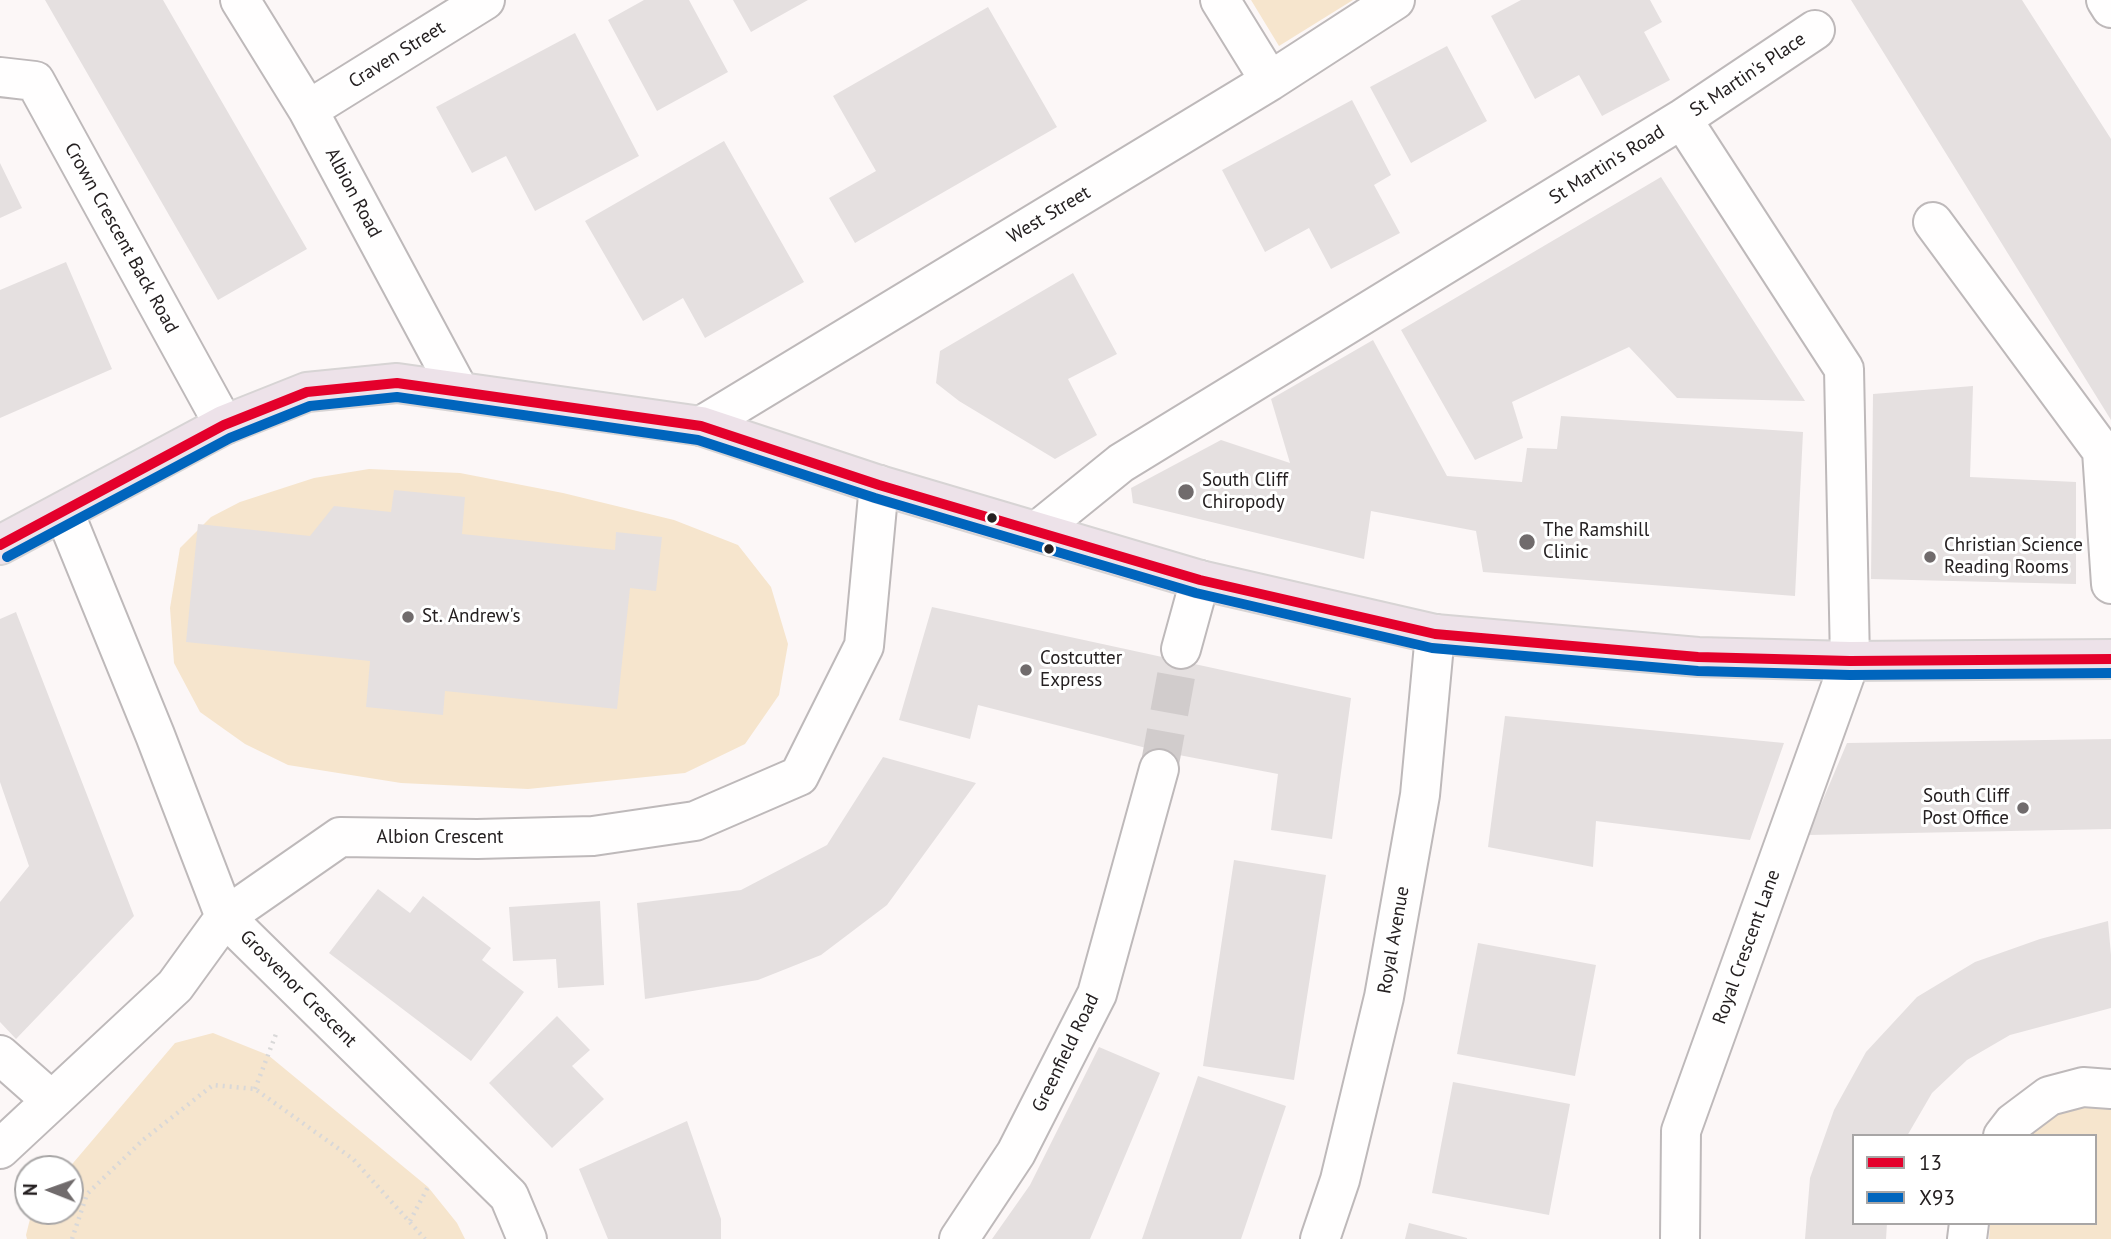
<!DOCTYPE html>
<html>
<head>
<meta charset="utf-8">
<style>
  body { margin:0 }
  #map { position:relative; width:2111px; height:1239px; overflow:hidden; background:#fcf7f7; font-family:"PT Sans",sans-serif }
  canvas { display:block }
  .legend { position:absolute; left:1852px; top:1134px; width:245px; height:91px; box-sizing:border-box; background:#fff; border:2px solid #a8a6a6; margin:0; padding:9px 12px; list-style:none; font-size:21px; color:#252021 }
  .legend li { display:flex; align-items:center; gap:14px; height:35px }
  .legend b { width:35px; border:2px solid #a8a6a6 }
  .north { position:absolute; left:14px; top:1155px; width:70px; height:70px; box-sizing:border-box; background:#fff; border:2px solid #a8a6a6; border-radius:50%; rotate:271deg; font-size:19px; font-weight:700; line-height:28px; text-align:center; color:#252021 }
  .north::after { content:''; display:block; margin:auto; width:24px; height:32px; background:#706b6c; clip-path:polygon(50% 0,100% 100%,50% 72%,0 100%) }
</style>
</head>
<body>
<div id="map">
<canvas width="2111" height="1239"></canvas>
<ul class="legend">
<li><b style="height:9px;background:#e4002b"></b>13</li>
<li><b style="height:9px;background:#0065bd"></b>X93</li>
</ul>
<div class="north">N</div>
</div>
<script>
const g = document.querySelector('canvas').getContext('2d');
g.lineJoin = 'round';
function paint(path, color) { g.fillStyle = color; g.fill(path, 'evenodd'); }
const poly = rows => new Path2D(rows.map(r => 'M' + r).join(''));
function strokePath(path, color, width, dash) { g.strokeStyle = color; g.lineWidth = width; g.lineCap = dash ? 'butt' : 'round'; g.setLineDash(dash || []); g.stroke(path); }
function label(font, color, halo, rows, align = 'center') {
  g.font = font + ' "PT Sans",sans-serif'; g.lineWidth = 6; g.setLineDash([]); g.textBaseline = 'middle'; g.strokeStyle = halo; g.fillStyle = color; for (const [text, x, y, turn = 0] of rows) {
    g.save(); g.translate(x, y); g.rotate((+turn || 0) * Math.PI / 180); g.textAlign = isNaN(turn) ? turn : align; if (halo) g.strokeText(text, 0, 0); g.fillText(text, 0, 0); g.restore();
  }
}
paint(poly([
  [1251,0,1353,0,1279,46],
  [369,469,460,473,563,493,674,520,738,545,771,587,788,644,779,695,745,744,685,773,528,789,401,783,288,765,245,744,200,712,174,663,170,608,180,548,211,517,240,502,314,478],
  [213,1033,268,1055,428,1187,457,1223,465,1239,27,1239,26,1235,32,1211,70,1211,70,1169,68,1169,175,1043],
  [2091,1106,2111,1107,2111,1239,1989,1239,1990,1223,2095,1223,2095,1136,2022,1136,2048,1118,2061,1112]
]), '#f6e5cd');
paint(poly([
  [45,0,163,0,307,249,218,300],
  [644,0,689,0,728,72,657,111,608,20],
  [733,0,808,0,751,32],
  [1521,0,1650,0,1662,22,1644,32,1670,80,1602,116,1579,75,1535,99,1491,16],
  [1851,0,2022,0,2111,139,2111,420],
  [988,7,1057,127,855,243,829,198,876,171,833,96],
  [575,33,639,156,535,211,506,156,472,173,436,107],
  [1447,46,1487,121,1411,163,1370,87],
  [1352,100,1391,175,1374,185,1400,233,1331,269,1309,228,1265,252,1222,170],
  [724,141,804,282,705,338,683,298,643,321,585,221],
  [0,163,22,208,0,218],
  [1661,177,1805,401,1677,398,1629,347,1512,402,1523,438,1475,460,1401,330],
  [66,262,112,369,0,418,0,290],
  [1073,273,1117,354,1068,379,1097,435,1055,459,959,401,936,383,940,351],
  [1373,340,1447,476,1522,482,1527,448,1557,449,1561,416,1803,432,1795,596,1483,572,1476,531,1371,511,1364,559,1133,503,1131,488,1221,440,1290,463,1271,399],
  [1973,386,1970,477,2076,482,2076,584,1871,579,1873,394],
  [394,490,465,497,462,534,615,550,616,532,662,537,656,591,630,588,617,709,445,691,443,715,366,707,370,661,186,642,198,524,310,536,334,506,391,512],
  [932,607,1351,698,1332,839,1271,830,1278,774,1158,751,978,705,970,739,899,720],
  [16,612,134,916,16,1039,0,1022,0,902,29,866,0,782,0,619],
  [1505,716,1784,743,1750,840,1596,821,1593,867,1488,847],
  [2111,739,2111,829,1808,835,1847,743],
  [883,757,976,783,887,905,821,955,758,980,645,999,637,903,741,890,827,845],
  [1234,860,1326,875,1294,1080,1203,1066],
  [378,889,410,913,423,896,491,948,482,960,524,992,471,1061,329,953],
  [600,901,604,985,558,988,556,959,513,961,509,907],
  [2108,921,2111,955,2111,1008,2010,1035,1967,1060,1932,1093,1907,1136,1854,1136,1854,1223,1887,1223,1886,1239,1805,1239,1810,1178,1834,1110,1866,1052,1917,997,1975,962,2040,939],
  [1478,943,1596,965,1575,1076,1457,1054],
  [557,1016,590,1050,572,1066,604,1099,552,1148,489,1083],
  [1099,1047,1160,1073,1090,1239,992,1239,1030,1185],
  [1198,1076,1286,1106,1241,1239,1142,1239],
  [1453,1082,1570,1104,1549,1215,1432,1193],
  [687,1121,721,1219,721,1239,608,1239,579,1169],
  [1409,1223,1467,1238,1467,1239,1405,1239]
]), '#e5e0e0');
strokePath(poly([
  [1159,769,1181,649]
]), '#d1cccc', 38, [38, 19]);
const minor = poly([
  [240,0,308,110,459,391],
  [1220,0,1270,81],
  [2106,0,2111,8],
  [0,77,35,81,224,425],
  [308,110,485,0],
  [1682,119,1815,30],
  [1933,222,2102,451,2111,584],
  [701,426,1270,81,1395,0],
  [64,512,155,735,225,917,509,1196,527,1239],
  [1037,531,1121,463,1682,119,1844,369,1850,661,1681,1131,1680,1239],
  [1181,649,1200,580],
  [0,1055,51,1100],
  [2003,1136,2013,1123,2049,1096,2083,1087,2111,1089],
  [0,1149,175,986,225,917,340,837,477,839,593,836,695,821,799,776,864,646,879,485],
  [959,1239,1016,1153,1097,994,1159,769],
  [1320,1239,1340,1180,1384,997,1420,795,1435,634],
  [1967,1239,1969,1223]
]);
const highway = poly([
  [0,545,224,425,307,392,397,383,701,426,879,485,1200,580,1435,634,1698,657,1850,661,2111,659]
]);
strokePath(minor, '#beb9ba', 42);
strokePath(highway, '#d7d4d4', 42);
strokePath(poly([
  [255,1089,276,1034],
  [410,1221,429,1185],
  [72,1239,87,1194,143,1140,213,1085,255,1089,353,1159,425,1239]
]), '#d9d8d8', 4.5, [2, 5]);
strokePath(minor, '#fffefe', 38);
strokePath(highway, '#ede2e9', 38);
strokePath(poly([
  [0,545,224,425,307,392,397,383,701,426,879,485,1200,580,1435,634,1698,657,1850,661,2111,659]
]), '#e4002b', 10);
strokePath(poly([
  [7,557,230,438,310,406,397,397,698,440,875,498,1196,593,1432,648,1698,671,1850,675,2111,673]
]), '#0065bd', 10);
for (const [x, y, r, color] of [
  [1186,492,9,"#706b6c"],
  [992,518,6,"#252021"],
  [1527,542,9,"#706b6c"],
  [1049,549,6,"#252021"],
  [1930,557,7,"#706b6c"],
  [408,617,7,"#706b6c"],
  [1026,670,7,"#706b6c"],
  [2023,808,7,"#706b6c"]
]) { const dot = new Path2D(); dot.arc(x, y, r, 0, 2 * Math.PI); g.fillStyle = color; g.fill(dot); strokePath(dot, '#fff', 2.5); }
label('19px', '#252021', '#fff', [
  ["Craven Street",397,55,-32],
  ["St Martin's Place",1748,75,-34],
  ["St Martin's Road",1607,165,-32],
  ["Albion Road",353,193,62],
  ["West Street",1049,215,-31],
  ["Crown Crescent Back Road",121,238,61],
  ["Albion Crescent",440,838],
  ["Royal Avenue",1394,940,-80],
  ["Royal Crescent Lane",1747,947,-70],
  ["Grosvenor Crescent",298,989,45],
  ["Greenfield Road",1066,1053,-64]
]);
label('19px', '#252021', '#fff', [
  ["South Cliff",1202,481],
  ["Chiropody",1202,503],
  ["The Ramshill",1543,531],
  ["Clinic",1543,553],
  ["Christian Science",1944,546],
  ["Reading Rooms",1944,568],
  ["St. Andrew's",422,617],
  ["Costcutter",1040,659],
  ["Express",1040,681],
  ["South Cliff",2009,797,"right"],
  ["Post Office",2009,819,"right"]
], 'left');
</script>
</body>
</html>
